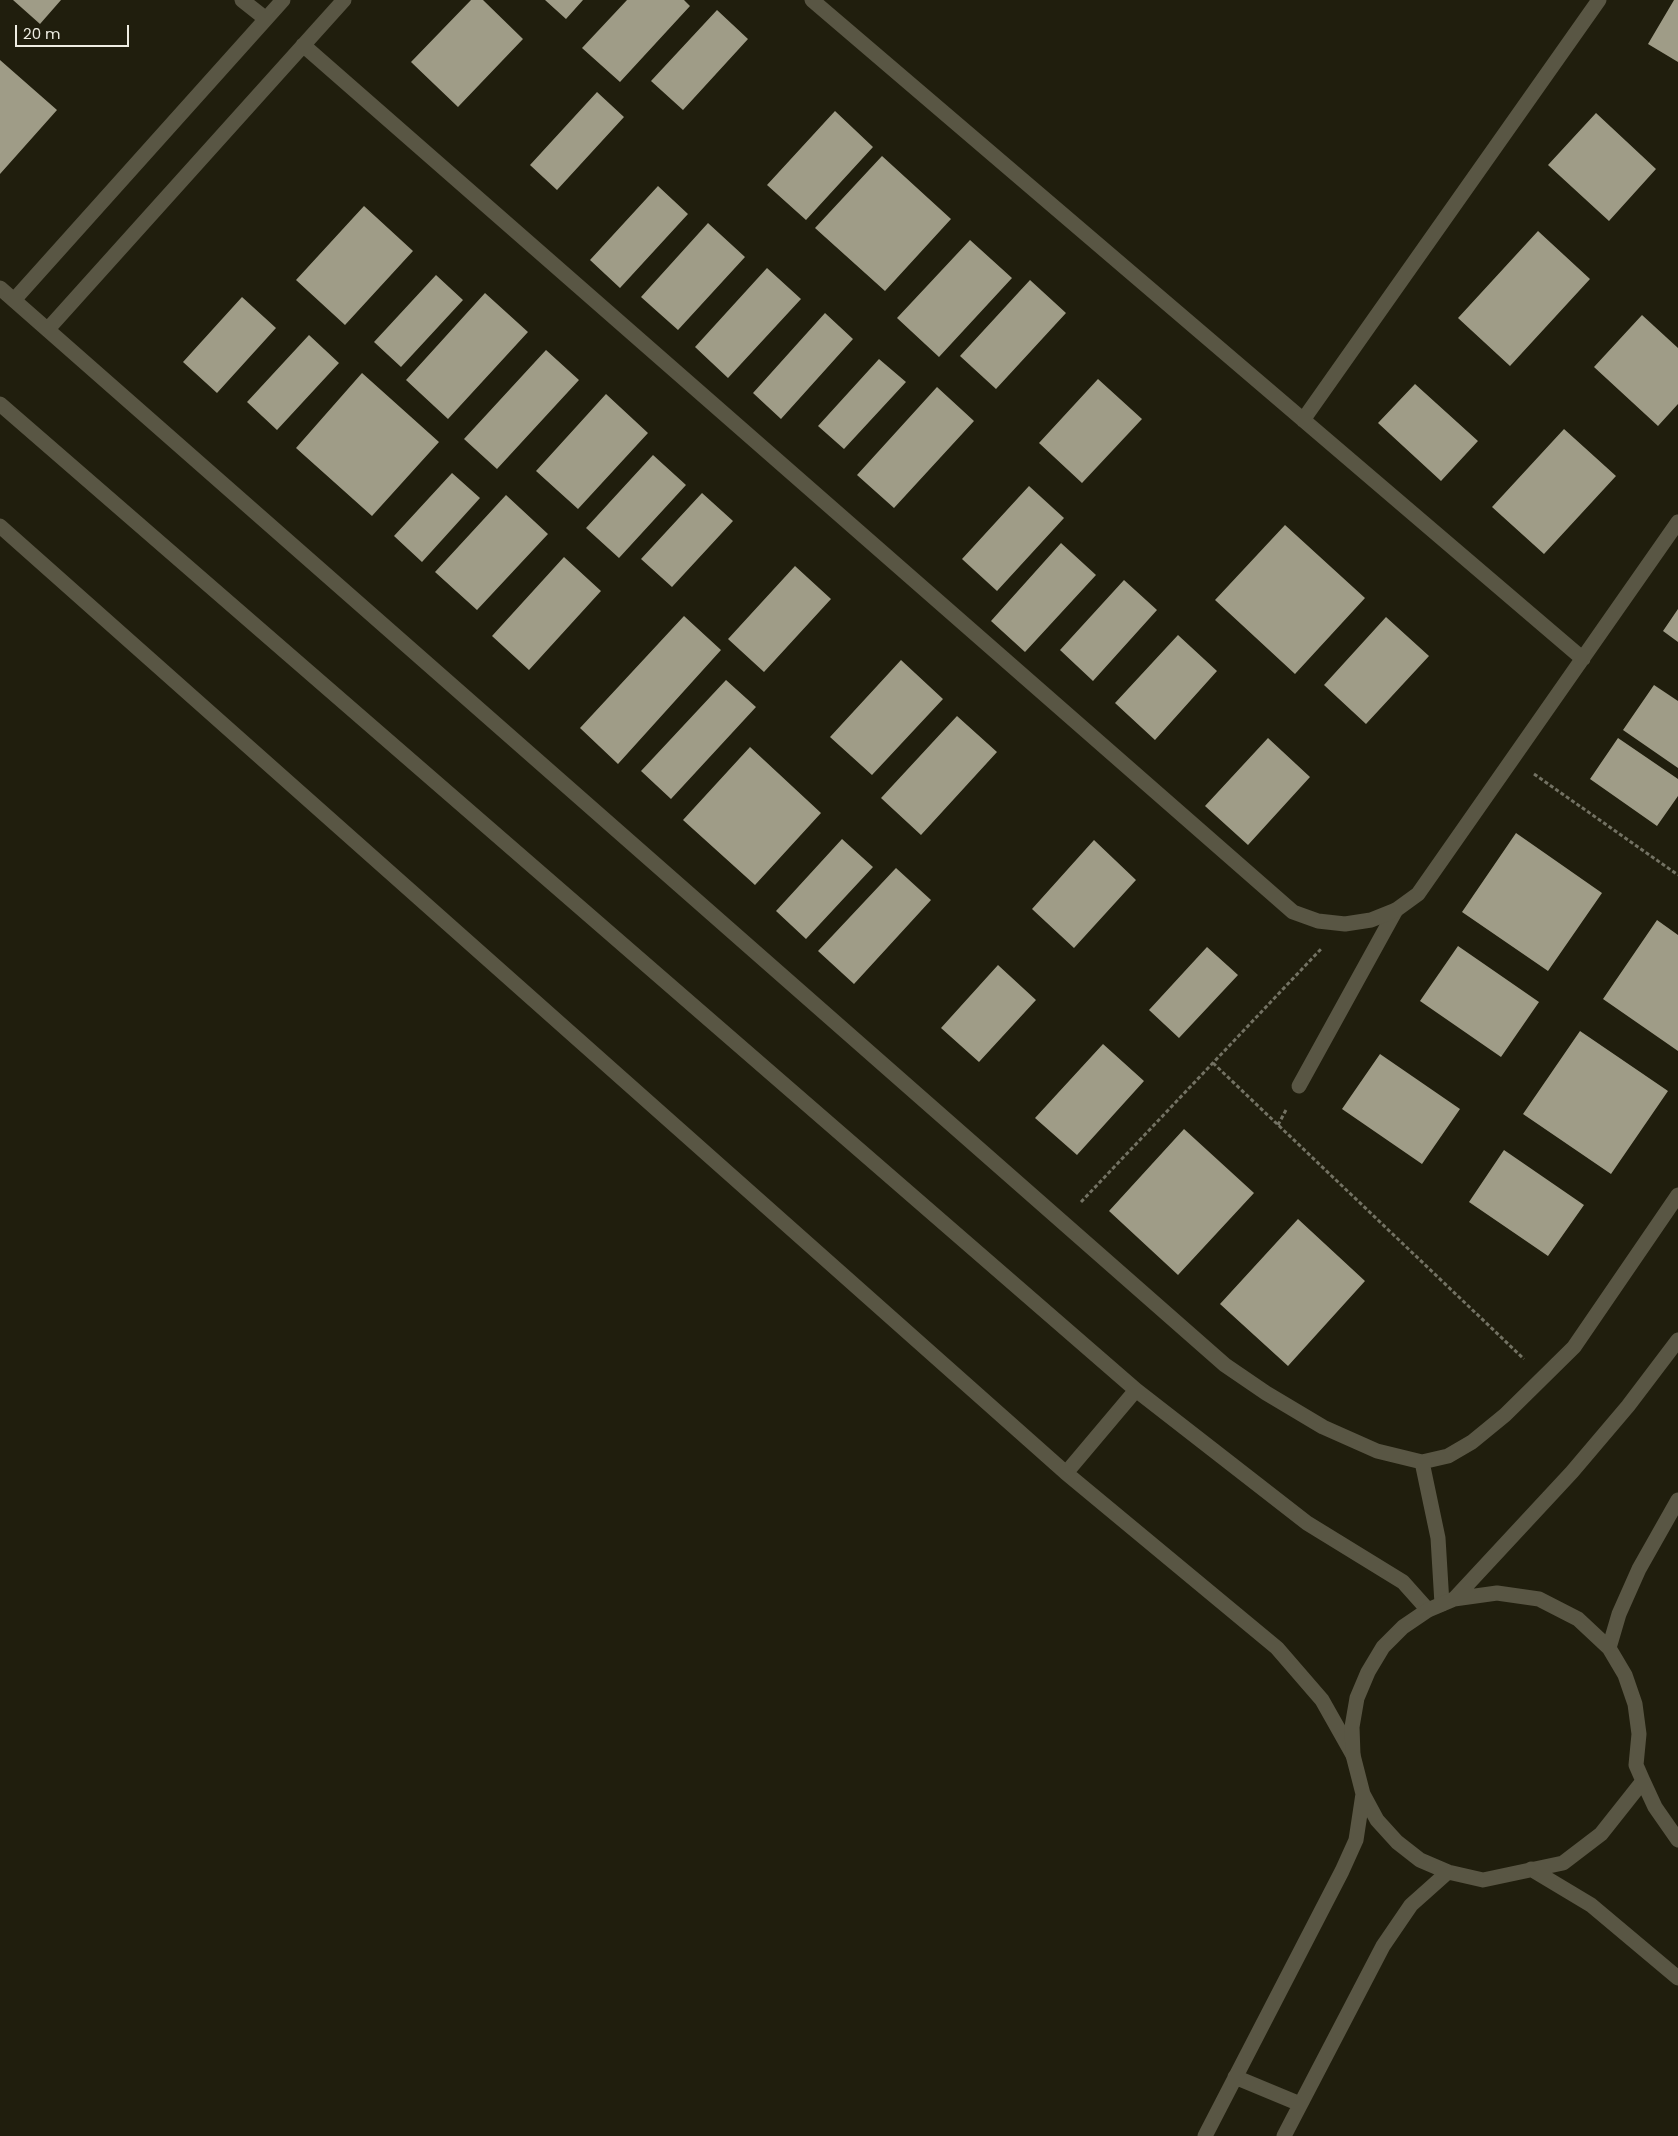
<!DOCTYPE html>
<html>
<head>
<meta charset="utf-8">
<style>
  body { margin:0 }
  #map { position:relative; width:1678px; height:2136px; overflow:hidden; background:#201e0d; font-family:Poppins,sans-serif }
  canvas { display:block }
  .scale { position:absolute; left:15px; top:25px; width:114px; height:22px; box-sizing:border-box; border:2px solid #eeede2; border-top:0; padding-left:6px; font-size:15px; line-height:18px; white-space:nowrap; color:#eeede2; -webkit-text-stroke:4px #201e0d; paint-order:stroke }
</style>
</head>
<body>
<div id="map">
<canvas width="1678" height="2136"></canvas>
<div class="scale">20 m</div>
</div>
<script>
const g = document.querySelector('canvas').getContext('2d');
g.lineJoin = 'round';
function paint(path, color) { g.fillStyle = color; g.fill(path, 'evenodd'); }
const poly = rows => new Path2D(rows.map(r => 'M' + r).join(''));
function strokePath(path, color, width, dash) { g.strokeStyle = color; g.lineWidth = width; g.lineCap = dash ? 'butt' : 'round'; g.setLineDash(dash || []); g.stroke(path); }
paint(poly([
  [13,0,61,0,40,24],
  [471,0,483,0,523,39,458,107,411,62],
  [545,0,583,0,566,19],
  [627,0,684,0,690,6,620,82,582,48],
  [1674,0,1678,0,1678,62,1648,44],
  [717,10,748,39,683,110,651,81],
  [0,60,57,110,0,174],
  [597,92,624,117,557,190,530,165],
  [835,111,873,147,806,220,767,185],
  [1596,113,1656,169,1609,221,1548,165],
  [882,156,951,219,885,291,815,228],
  [658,186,688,214,620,288,590,260],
  [364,206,413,251,345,325,296,280],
  [708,223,745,257,678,330,641,297],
  [1538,231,1590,279,1510,366,1458,318],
  [970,240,1012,278,939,357,897,318],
  [767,268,801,299,728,378,695,347],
  [436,275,463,300,401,367,374,342],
  [1030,280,1066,313,996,389,960,356],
  [485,293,528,332,448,419,406,380],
  [242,297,276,328,217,393,183,362],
  [825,313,853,339,781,419,753,393],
  [1642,315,1678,348,1678,404,1658,426,1594,367],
  [309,335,339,363,277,430,247,402],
  [546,350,579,380,497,469,464,439],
  [879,359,906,382,844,449,818,426],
  [362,373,439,442,372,516,296,448],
  [1098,379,1142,419,1082,483,1039,443],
  [1415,384,1478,441,1441,481,1378,423],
  [937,387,974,421,894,508,857,475],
  [606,394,648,433,578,509,536,471],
  [1564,429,1616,476,1544,554,1492,507],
  [653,455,686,485,619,558,586,528],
  [452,473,480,498,422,562,394,536],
  [1029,486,1064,518,997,591,962,559],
  [702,493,733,521,672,587,641,559],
  [506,495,548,534,477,610,435,572],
  [1285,525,1365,598,1295,674,1215,600],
  [1061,543,1096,575,1025,652,991,621],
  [564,557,601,591,529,670,492,636],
  [795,566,831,599,764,672,728,639],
  [1124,580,1157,610,1093,681,1060,650],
  [1678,609,1678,642,1663,631],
  [684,616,721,650,618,764,580,728],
  [1386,617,1429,656,1366,724,1324,685],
  [1178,635,1217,671,1155,740,1115,703],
  [901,660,943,699,872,775,830,737],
  [726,680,756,707,671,799,641,771],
  [1654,685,1678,701,1678,768,1623,730],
  [957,716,997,752,921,835,881,798],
  [1268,738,1310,777,1248,845,1205,806],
  [1618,738,1678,779,1678,796,1657,826,1590,779],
  [750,747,821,813,755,885,683,820],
  [1516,833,1602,893,1548,971,1462,912],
  [842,839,873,867,806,939,776,911],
  [1094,840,1136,880,1074,948,1032,909],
  [896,868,931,900,854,984,818,951],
  [1657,920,1678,935,1678,1051,1603,999],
  [1458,946,1539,1002,1501,1057,1420,1001],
  [1207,947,1238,975,1179,1038,1149,1010],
  [998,965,1036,1000,979,1062,941,1028],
  [1580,1031,1668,1091,1611,1174,1523,1114],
  [1103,1044,1144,1081,1077,1155,1035,1118],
  [1380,1054,1460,1109,1422,1164,1342,1109],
  [1184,1129,1254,1193,1178,1275,1109,1211],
  [1504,1150,1584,1205,1548,1256,1469,1202],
  [1298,1219,1365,1281,1288,1366,1220,1304]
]), '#9f9c87');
strokePath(poly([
  [1534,774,1678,875],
  [1213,1063,1524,1359],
  [1278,1125,1287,1108],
  [1081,1202,1321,949]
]), '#737263', 3, [4, 2.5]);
strokePath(poly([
  [1299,1086,1396,910]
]), '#595644', 15);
strokePath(poly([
  [242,0,266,19],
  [812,0,1583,659],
  [303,45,1293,912,1318,921,1345,924,1371,920,1396,910,1418,894,1678,522],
  [0,288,1225,1365,1266,1393,1323,1427,1377,1451,1422,1462,1448,1456,1472,1442,1505,1415,1574,1347,1678,1195],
  [14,300,283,0],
  [48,329,344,0],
  [0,404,1136,1390,1307,1523,1403,1582,1428,1610],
  [1303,420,1599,0],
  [0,526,1066,1473,1277,1648,1322,1700,1353,1755],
  [1422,1462,1438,1538,1442,1604],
  [1066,1473,1136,1390]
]), '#595644', 15);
strokePath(poly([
  [1497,1593,1539,1599,1578,1619,1609,1648,1625,1675,1635,1704,1639,1734,1636,1765,1643,1781,1601,1834,1563,1863,1483,1880,1448,1872,1420,1860,1397,1842,1377,1820,1363,1794,1353,1755,1352,1727,1357,1698,1368,1672,1383,1647,1403,1627,1428,1610,1454,1599,1497,1593],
  [1454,1599,1572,1472,1628,1406,1678,1340],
  [1609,1648,1619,1614,1639,1569,1678,1500],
  [1643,1781,1655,1807,1678,1840],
  [1531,1869,1591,1905,1678,1978],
  [1235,2077,1300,2104],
  [1205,2136,1342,1871,1356,1840,1363,1794],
  [1284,2136,1383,1946,1411,1905,1448,1872]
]), '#595644', 15);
</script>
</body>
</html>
